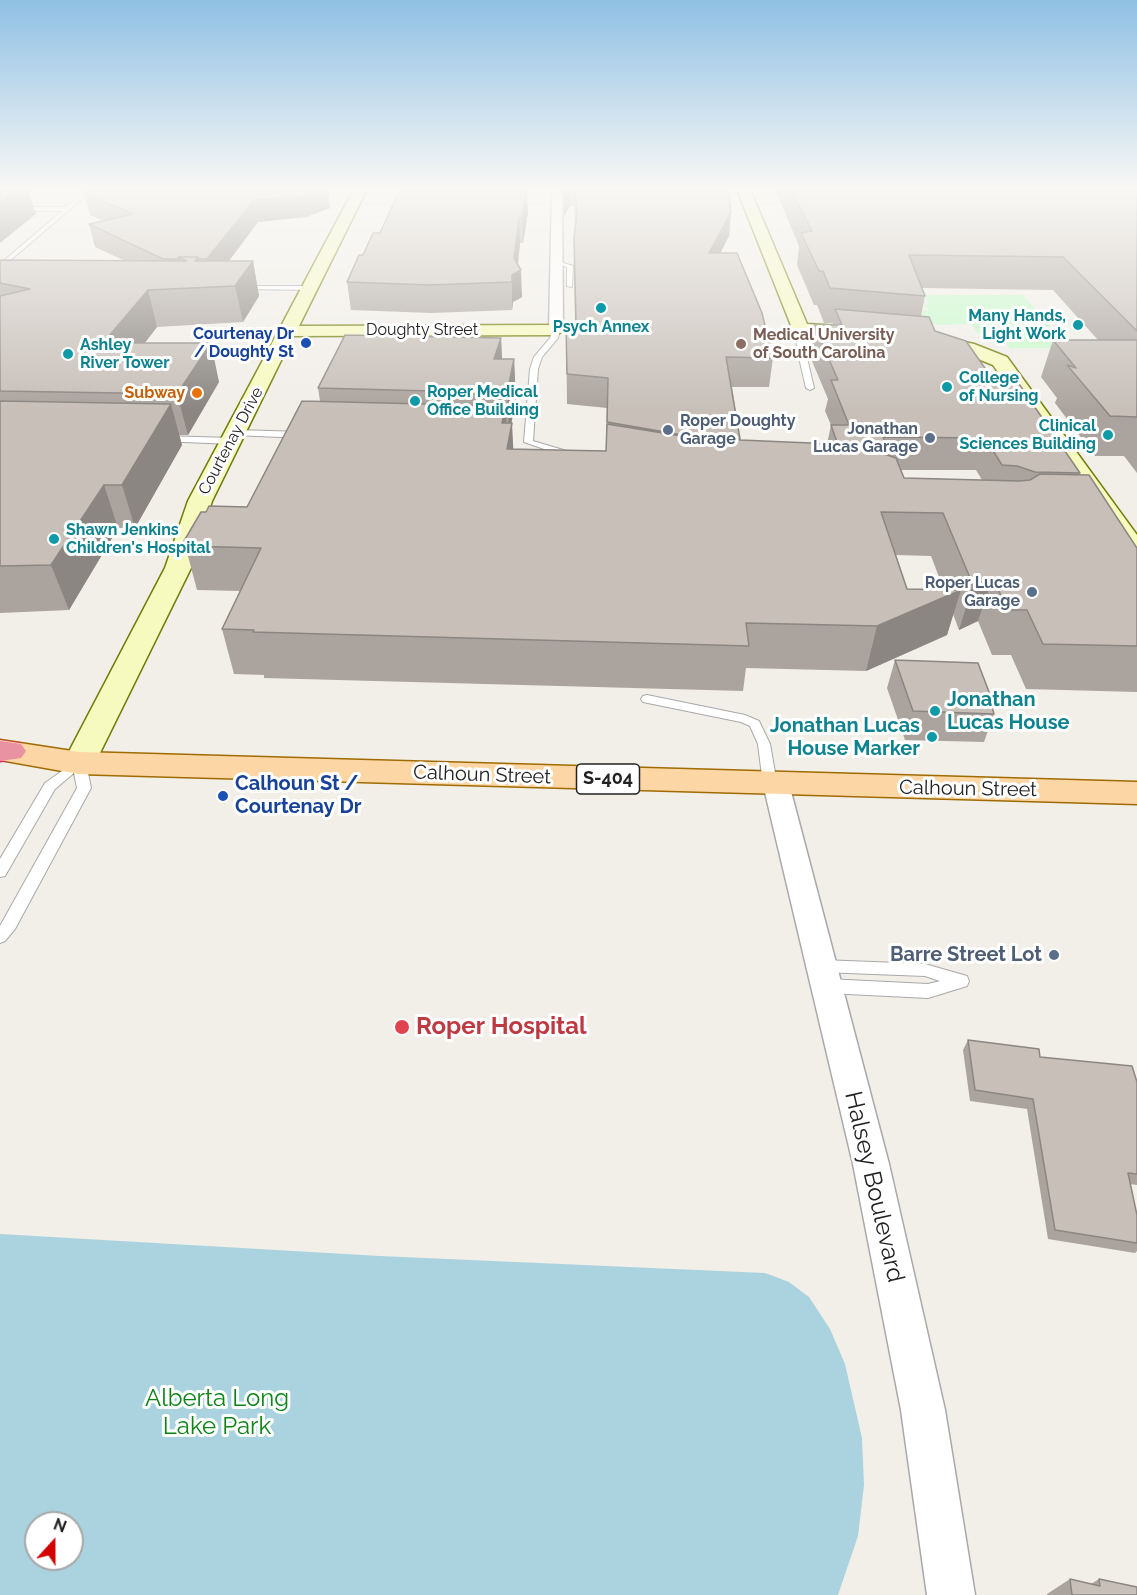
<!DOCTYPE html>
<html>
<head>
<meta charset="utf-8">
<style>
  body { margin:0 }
  #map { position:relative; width:1137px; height:1595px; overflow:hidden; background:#f2efe9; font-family:Raleway,sans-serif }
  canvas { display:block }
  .north { position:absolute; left:24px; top:1511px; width:60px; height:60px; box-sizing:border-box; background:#fff; border:2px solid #a7a7a7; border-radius:50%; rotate:21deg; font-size:16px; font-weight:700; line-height:24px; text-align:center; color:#222 }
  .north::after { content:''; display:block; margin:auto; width:21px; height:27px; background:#d40000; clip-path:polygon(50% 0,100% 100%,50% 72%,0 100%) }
</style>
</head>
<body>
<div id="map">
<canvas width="1137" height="1595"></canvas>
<div class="north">N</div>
</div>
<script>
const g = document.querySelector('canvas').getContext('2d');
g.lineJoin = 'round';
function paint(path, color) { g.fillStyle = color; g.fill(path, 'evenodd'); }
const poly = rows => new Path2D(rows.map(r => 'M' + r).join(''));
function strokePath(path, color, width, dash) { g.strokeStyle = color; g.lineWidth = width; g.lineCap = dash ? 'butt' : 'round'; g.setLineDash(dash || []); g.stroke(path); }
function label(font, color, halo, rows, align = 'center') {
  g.font = font + ' Raleway,sans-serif'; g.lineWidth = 6; g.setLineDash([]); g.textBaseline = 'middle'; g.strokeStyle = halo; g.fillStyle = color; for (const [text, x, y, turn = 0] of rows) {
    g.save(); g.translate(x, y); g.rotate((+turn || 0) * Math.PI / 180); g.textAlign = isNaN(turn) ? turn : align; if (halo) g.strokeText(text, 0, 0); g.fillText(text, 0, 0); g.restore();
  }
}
paint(poly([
  [924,295,1023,295,1069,348,1010,348,1005,342,997,342,989,333,977,333,971,324,931,325,922,319,919,311,929,311,924,305,928,303]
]), '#c8facc');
paint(poly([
  [0,1234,380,1256,765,1273,789,1282,809,1297,830,1329,845,1364,862,1438,864,1485,858,1536,838,1595,0,1595],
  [36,1523,72,1523,72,1559,36,1559]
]), '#aad3df');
const lane = poly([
  [90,187,96,187,0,269,0,264,62,211,0,211,0,207,66,207,90,187],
  [554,260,573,266,572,287,567,286,567,267,554,262,554,260],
  [237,286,311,286,314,288,311,290,239,289,237,286],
  [800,327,804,329,805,349,814,388,810,390,806,388,797,349,796,329,800,327],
  [553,328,560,330,558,338,542,357,538,369,533,441,570,452,571,454,567,457,524,442,530,369,534,357,550,338,553,328],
  [236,430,304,432,308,435,304,438,233,435,232,433,236,430],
  [162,436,232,438,236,441,232,444,159,441,158,439,162,436],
  [647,695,745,715,759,721,770,744,777,784,775,787,770,789,763,784,758,744,750,726,741,722,643,702,641,699,643,696,647,695],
  [79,759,86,763,91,788,15,929,5,941,0,943,0,926,77,788,74,773,55,789,5,876,0,877,0,859,45,783,79,759],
  [821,960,925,964,967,976,969,981,967,986,928,998,827,993,821,991,819,986,821,981,827,979,928,984,940,981,925,976,821,972,815,970,813,966,815,962,821,960]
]);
const street = poly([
  [552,187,562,187,563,330,556,334,549,330,552,187],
  [776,775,785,778,789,784,889,1164,945,1410,975,1595,927,1595,901,1410,853,1164,763,784,767,778,776,775]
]);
const secondary = poly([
  [355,187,368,187,299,326,556,325,565,330,556,335,293,336,212,501,191,568,95,763,90,771,79,774,68,771,63,763,165,568,188,501,355,187],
  [736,187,749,187,807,324,859,327,868,332,865,336,794,333,736,187],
  [928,334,974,344,1007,357,1137,535,1137,560,1128,557,993,365,961,352,922,343,919,339,928,334]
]);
const primary = poly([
  [0,740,79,752,1137,782,1137,804,79,774,0,760,0,740]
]);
const highway = poly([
  [0,741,21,744,26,751,21,758,0,761,0,741]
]);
strokePath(lane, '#a9a9a9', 2);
strokePath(street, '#a9a9a9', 3);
strokePath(secondary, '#707d05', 3);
strokePath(primary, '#a06b00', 3);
strokePath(highway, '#dc2a67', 3);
paint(lane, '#fff');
paint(street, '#fff');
paint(secondary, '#f7fabf');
paint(primary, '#fcd6a4');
paint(highway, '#e892a2');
paint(poly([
  [401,187,458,187,458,189,528,213,523,243,520,243,518,264,522,297,513,302,512,310,431,313,351,310,347,282,363,255,380,233],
  [562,187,728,187,731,212,729,236,720,253,773,358,769,387,732,387,740,440,827,444,831,425,825,411,828,399,809,354,814,325,832,325,833,323,824,323,817,305,814,305,797,265,799,246,774,187,1137,187,1137,473,1124,456,1095,456,1055,403,1057,398,1041,377,1053,340,1098,340,1053,290,922,288,925,296,921,316,935,331,994,381,1080,473,1079,475,1137,548,1137,692,1026,689,1011,655,992,655,978,621,959,630,953,614,947,635,866,671,746,668,743,691,264,678,264,675,234,674,222,629,240,591,197,590,184,541,206,512,247,507,320,401,318,388,501,338,502,359,514,359,516,400,511,423,513,449,606,451,607,408,567,404,566,323,575,323,574,264,574,238,575,223,574,206,570,206,564,216,564,187],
  [900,470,976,470,982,480,904,478],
  [896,555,931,556,944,590,907,589],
  [328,191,330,208,306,217,258,222,229,261,253,261,259,296,243,322,157,327,145,343,219,382,188,435,179,435,182,445,135,528,118,528,69,610,0,613,0,260,123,260,95,247,89,224,104,221,90,215,84,193],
  [895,660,994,705,993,709,994,714,984,742,905,740,887,688],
  [968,1040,1040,1057,1137,1082,1137,1185,1130,1184,1137,1215,1137,1251,1135,1253,1048,1239,1027,1109,970,1101,963,1050],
  [1070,1579,1091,1584,1099,1579,1137,1595,1047,1595,1047,1594]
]), '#aba49e');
paint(poly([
  [22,187,27,187,36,214,0,243,0,203],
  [324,187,330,187,328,191,330,208,306,217,258,222,212,283,207,259,254,200],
  [568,187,570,187,570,206,564,216,564,192],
  [527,189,528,213,523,243,522,218],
  [731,212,729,236,707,279,709,253],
  [519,218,520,243,517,272,521,270,522,297,513,302,512,310,512,282],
  [253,261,259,296,243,322,235,286],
  [148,290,157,327,115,381,103,343],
  [501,338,503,378,494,359],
  [211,343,219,382,188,435,177,394],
  [514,359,516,400,509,435,507,393],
  [171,404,182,445,135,528,122,485],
  [506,406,507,446,502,423],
  [512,423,514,463,507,449],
  [104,485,118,528,69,610,51,565],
  [993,577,978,621,959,630,973,585],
  [961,590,947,635,866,671,877,626]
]), '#8b8681');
const building = poly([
  [0,187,22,187,0,203,0,187],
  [92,187,327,187,302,196,254,200,207,259,199,259,198,257,178,257,179,259,163,259,89,224,133,214,84,193,92,187],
  [401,187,454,187,453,189,527,189,522,218,519,218,514,258,521,270,512,275,512,282,429,285,347,282,359,255,363,255,373,233,380,233,401,187],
  [575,187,728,187,731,212,709,253,737,253,762,313,773,358,726,357,740,439,694,437,607,422,608,378,567,374,566,323,576,323,574,238,577,213,575,187],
  [790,187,1137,187,1137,331,1063,257,909,255,925,296,830,288,823,271,819,271,801,233,812,231,790,187],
  [178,257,198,257,195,261,253,261,235,286,148,290,103,343,211,343,177,394,0,391,0,296,30,289,0,283,0,260,187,261,178,257],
  [835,309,929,317,935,331,966,341,994,381,1017,381,1080,473,1035,472,1017,466,1002,465,985,438,883,437,890,454,857,443,837,442,831,425,849,425,831,380,838,380,814,325,842,325,835,309],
  [345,335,501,338,494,359,514,359,507,393,318,388,345,335],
  [1053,340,1137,340,1137,417,1110,416,1067,365,1076,368,1053,340],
  [0,401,171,404,122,485,104,485,51,565,0,566,0,401],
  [302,401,506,406,502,423,512,423,507,449,606,451,607,424,694,438,857,445,896,458,904,478,1019,481,1030,480,1040,474,1089,475,1137,548,1137,646,1043,644,1027,610,1007,610,993,577,973,585,943,513,881,512,907,589,961,590,877,626,746,623,749,646,253,632,254,630,222,629,261,548,185,546,188,541,184,541,201,512,206,512,209,506,247,507,302,401],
  [895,660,978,663,994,705,991,704,994,714,913,711,895,660],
  [968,1040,1039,1049,1040,1057,1132,1066,1137,1082,1137,1174,1128,1173,1137,1215,1137,1243,1055,1230,1033,1099,975,1090,968,1040],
  [1070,1579,1100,1586,1099,1579,1137,1587,1137,1595,1072,1595,1070,1579]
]);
paint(building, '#c7bfb8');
strokePath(building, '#8b8681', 1.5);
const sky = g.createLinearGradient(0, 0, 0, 410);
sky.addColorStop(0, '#8fc0e4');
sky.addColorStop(0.46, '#f9f8f5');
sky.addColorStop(1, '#f9f8f500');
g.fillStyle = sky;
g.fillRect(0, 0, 1137, 410);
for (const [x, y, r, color] of [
  [601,308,6,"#0f9aa8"],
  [1078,325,6,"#0f9aa8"],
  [306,343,6,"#1a4fb4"],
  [741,344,6,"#8d6e63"],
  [68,354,6,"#0f9aa8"],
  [947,387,6,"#0f9aa8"],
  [197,393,6,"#e8710a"],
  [415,401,6,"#0f9aa8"],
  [668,430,6,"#5c6f8a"],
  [1108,435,6,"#0f9aa8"],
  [930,438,6,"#5c6f8a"],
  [54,539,6,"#0f9aa8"],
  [1032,592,6,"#5c6f8a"],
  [935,711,6,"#0f9aa8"],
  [932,737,6,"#0f9aa8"],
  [223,796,6,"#1a4fb4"],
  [1054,955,6,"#5c6f8a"],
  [402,1027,8,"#e0444e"]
]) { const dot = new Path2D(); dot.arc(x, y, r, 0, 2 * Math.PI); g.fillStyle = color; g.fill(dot); strokePath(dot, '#fff', 2); }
label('bold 16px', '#0d838f', '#fff', [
  ["Many Hands,",1066,316,"right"],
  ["Light Work",1066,334,"right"],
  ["Psych Annex",601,327,"center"],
  ["Ashley",80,345],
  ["River Tower",80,363],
  ["College",959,378],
  ["of Nursing",959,396],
  ["Roper Medical",427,392],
  ["Office Building",427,410],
  ["Clinical",1096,426,"right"],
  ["Sciences Building",1096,444,"right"],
  ["Shawn Jenkins",66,530],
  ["Children's Hospital",66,548]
], 'left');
label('16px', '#222', '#fff', [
  ["Doughty Street",422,330],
  ["Courtenay Drive",231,441,-62]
]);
label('bold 16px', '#164399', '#fff', [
  ["Courtenay Dr",294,334],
  ["/ Doughty St",294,352]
], 'right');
label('bold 16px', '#785e54', '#fff', [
  ["Medical University",753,335],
  ["of South Carolina",753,353]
], 'left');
label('bold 16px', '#c56008', '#fff', [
  ["Subway",185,393]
], 'right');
label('bold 16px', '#4e5e75', '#fff', [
  ["Roper Doughty",680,421,"left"],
  ["Garage",680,439,"left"],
  ["Jonathan",918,429],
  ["Lucas Garage",918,447],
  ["Roper Lucas",1020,583],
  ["Garage",1020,601]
], 'right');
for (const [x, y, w] of [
  [608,779,63]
]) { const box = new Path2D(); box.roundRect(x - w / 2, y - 15, w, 30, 4.5); g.fillStyle = '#fff'; g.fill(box); strokePath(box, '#222', 1.5); }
label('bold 18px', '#222', null, [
  ["S-404",608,779]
]);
label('bold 20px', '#0d838f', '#fff', [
  ["Jonathan",947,700],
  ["Lucas House",947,723],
  ["Jonathan Lucas",920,726,"right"],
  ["House Marker",920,749,"right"]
], 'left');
label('20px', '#222', '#fff', [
  ["Calhoun Street",482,775,2],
  ["Calhoun Street",968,789,1]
]);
label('bold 20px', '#164399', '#fff', [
  ["Calhoun St /",235,784],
  ["Courtenay Dr",235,807]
], 'left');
label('bold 20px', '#4e5e75', '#fff', [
  ["Barre Street Lot",1042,955]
], 'right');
label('bold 24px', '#be3a42', '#fff', [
  ["Roper Hospital",416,1027]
], 'left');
label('24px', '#222', '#fff', [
  ["Halsey Boulevard",874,1187,77]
]);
label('24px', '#0c8416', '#fff', [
  ["Alberta Long",217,1399],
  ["Lake Park",217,1427]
]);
</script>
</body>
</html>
